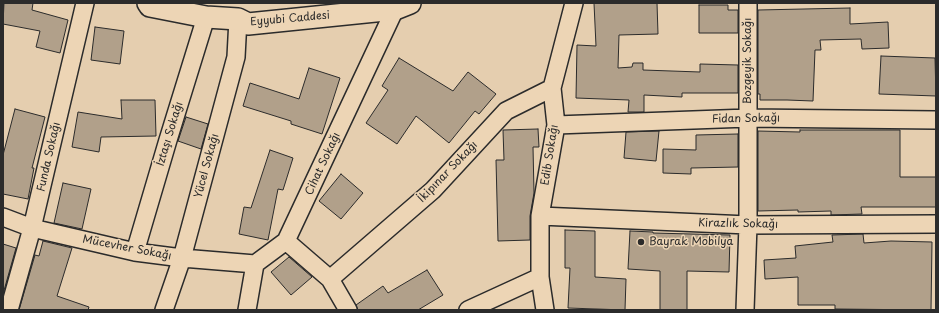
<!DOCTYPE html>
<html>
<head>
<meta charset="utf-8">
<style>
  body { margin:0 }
  #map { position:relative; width:939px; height:313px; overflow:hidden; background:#e5ceaf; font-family:"Playpen Sans",sans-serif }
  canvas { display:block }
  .frame { position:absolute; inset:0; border:4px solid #2b2b2b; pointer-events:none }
</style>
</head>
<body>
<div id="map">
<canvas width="939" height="313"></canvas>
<div class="frame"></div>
</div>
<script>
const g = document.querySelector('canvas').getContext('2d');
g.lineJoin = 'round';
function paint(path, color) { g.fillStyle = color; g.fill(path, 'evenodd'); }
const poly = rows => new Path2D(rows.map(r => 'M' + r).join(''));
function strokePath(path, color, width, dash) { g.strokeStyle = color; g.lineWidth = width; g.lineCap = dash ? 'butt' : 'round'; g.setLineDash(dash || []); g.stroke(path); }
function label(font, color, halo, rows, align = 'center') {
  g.font = font + ' "Playpen Sans",sans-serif'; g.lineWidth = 3; g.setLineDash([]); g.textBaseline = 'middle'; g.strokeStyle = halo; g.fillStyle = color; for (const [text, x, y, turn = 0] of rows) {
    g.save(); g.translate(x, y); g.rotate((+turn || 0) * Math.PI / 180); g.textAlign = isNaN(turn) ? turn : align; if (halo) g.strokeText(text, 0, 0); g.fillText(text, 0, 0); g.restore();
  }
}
const building = poly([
  [4,3,33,3,32,10,68,20,60,53,36,47,40,31,3,24,4,3],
  [594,3,657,3,658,34,619,35,618,68,632,67,633,63,643,63,643,70,700,72,700,64,738,65,738,93,682,93,682,97,644,95,644,112,628,112,629,100,576,98,577,45,596,46,594,3],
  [699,5,728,5,728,10,738,10,738,33,699,33,699,5],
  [850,8,850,24,888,22,889,48,862,49,861,39,820,40,821,50,815,50,813,101,787,100,760,100,760,94,758,94,758,10,850,8],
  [95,27,124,31,120,64,91,60,95,27],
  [881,56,935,58,936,96,879,94,881,56],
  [399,58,453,91,468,72,496,94,479,114,475,111,449,143,416,116,397,144,366,123,388,90,382,86,399,58],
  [309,68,340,78,322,134,291,124,291,121,243,106,250,83,299,99,309,68],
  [121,100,155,100,156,136,101,137,99,152,72,147,78,112,122,119,121,100],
  [15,109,45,117,32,168,34,168,28,199,3,194,3,155,15,109],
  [186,117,208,124,201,149,178,141,186,117],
  [538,129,539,147,533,147,534,193,530,216,530,240,498,241,496,160,504,160,503,130,538,129],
  [800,130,900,130,900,177,936,177,936,207,861,207,862,214,831,215,831,211,798,212,798,210,758,211,758,131,800,132,800,130],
  [659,131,656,161,624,158,626,132,659,131],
  [738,134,738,167,691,168,691,174,663,173,663,149,696,150,696,135,738,134],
  [270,150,293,158,283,190,278,189,268,240,239,234,244,207,251,208,270,150],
  [341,174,363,193,341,219,319,201,341,174],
  [63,183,91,189,82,229,54,223,63,183],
  [565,230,595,231,595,277,626,279,625,310,568,308,570,268,565,268,565,230],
  [630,231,653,232,653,233,730,235,729,272,687,271,687,310,660,310,660,271,628,269,630,231],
  [863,234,864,243,891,241,932,242,931,310,835,309,835,305,798,305,798,277,765,279,764,260,796,258,795,246,833,242,832,235,863,234],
  [43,241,72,248,57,296,89,307,88,310,19,310,35,255,39,256,43,241],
  [3,244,16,248,3,294,3,244],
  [289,257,312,277,291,295,271,272,289,257],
  [427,270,443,295,418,310,358,310,356,305,383,286,388,293,427,270]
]);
paint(building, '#b1a08a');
strokePath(building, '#2b2b2b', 1);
const minor = poly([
  [556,125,748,118,936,120],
  [540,216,748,225,936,224],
  [3,217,32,228,135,252,182,258,255,264],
  [286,241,330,279,348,310],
  [135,252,168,140,206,17],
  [330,279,433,190,506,111,552,88],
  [9,310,32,228,85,3],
  [164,310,182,258,236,57,238,19],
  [247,310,255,264,286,241,395,9],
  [468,310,540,277],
  [545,310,540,277,540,216,556,125,552,88,574,3],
  [745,310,748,225,748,3]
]);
const tertiary = poly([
  [148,3,150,6,206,17,238,19,248,24,395,9,410,3]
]);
strokePath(minor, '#2b2b2b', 20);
strokePath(tertiary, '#2b2b2b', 24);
strokePath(minor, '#edd5b5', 17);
strokePath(tertiary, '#edd5b5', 21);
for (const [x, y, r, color] of [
  [641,242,4,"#2b2b2b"]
]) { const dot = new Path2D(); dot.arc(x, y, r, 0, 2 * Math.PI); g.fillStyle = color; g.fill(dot); strokePath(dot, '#edd5b5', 1.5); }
label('11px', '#2b2b2b', '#edd5b5', [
  ["Eyyubi Caddesi",290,19,-5],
  ["Bozgeyik Sokağı",748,61,-90],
  ["Fidan Sokağı",746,119,-1],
  ["İztaşı Sokağı",170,134,-73],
  ["Edib Sokağı",550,155,-81],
  ["Funda Sokağı",49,157,-77],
  ["Cihat Sokağı",323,164,-65],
  ["Yücel Sokağı",207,166,-75],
  ["İkipınar Sokağı",448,172,-46],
  ["Kirazlık Sokağı",738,224,1],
  ["Mücevher Sokağı",127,248,11]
]);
label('11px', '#2b2b2b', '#edd5b5', [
  ["Bayrak Mobilya",649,242]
], 'left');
</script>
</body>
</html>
